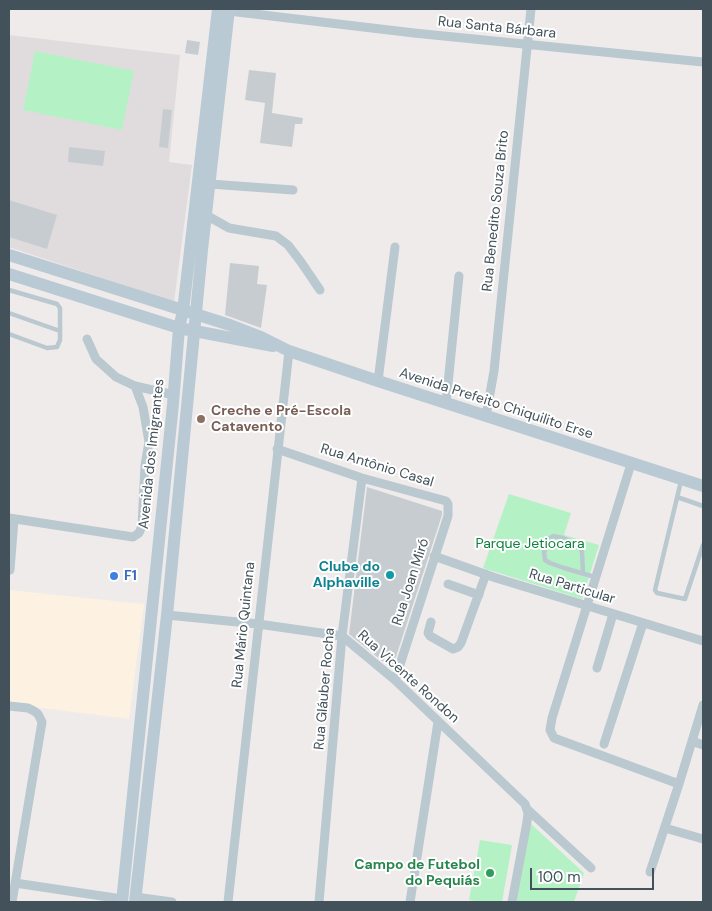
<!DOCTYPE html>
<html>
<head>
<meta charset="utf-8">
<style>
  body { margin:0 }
  #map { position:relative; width:712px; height:911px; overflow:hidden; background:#efebeb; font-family:"DM Sans",sans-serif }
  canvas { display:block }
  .frame { position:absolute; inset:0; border:10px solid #42515a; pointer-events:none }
  .scale { position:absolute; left:530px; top:868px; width:124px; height:22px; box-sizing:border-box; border:2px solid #42515a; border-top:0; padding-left:6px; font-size:15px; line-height:18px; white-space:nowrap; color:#42515a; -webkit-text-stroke:4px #fff; paint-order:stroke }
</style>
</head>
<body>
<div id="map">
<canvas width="712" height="911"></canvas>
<div class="frame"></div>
<div class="scale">100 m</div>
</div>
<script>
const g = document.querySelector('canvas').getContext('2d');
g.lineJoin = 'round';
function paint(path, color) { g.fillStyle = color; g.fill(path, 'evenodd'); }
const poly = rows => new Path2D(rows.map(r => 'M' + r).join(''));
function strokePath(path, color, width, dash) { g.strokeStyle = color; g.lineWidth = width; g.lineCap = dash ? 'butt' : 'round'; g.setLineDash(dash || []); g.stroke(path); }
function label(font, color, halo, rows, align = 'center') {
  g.font = font + ' "DM Sans",sans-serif'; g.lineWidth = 4; g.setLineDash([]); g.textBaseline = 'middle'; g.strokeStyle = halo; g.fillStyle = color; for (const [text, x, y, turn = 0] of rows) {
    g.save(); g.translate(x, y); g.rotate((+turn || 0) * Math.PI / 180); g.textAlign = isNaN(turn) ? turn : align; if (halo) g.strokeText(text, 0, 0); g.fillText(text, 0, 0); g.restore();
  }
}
paint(poly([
  [9,590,144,604,129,719,9,704]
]), '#fdf2e1');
paint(poly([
  [9,35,180,55,169,162,192,165,174,302,9,247]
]), '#e0dcde');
paint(poly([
  [35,51,134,71,122,130,23,110],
  [509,494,571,513,564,535,599,545,582,599,483,568],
  [530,823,584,873,574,902,516,902],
  [480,840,512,845,502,902,480,902,469,900]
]), '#b4f2c6');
paint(poly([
  [187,40,200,42,198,55,185,53],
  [249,70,276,73,272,113,303,118,302,124,295,124,292,147,260,143,265,103,245,100],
  [163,109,172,110,168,148,159,147],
  [69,147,105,151,103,166,68,162],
  [9,200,57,215,47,249,9,237],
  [230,263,259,266,257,284,267,285,261,328,225,315],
  [367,487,442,511,442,515,392,669,349,634]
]), '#c7ccd1');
strokePath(poly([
  [9,290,57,304,60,308,60,340,57,347,47,348,9,334],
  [9,313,60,331],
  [681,481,655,590,657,593,685,599,703,545],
  [677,497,703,506],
  [583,573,582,552,580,547,576,544,563,538,553,536,550,538,544,552,545,560,550,563,564,568,595,577]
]), '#bac8d0', 4.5);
strokePath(poly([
  [229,11,414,33,703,62],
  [210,184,293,190],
  [206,215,229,228,276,236,288,245,301,262,320,290],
  [87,339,96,359,116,377,135,386,174,395],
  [378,381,395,247],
  [446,403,459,276],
  [486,416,494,371,531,9],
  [277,449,362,478,446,501,448,504,448,516,395,680],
  [631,464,552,718,550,730,554,738,679,784],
  [9,518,133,537,139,533,142,526,145,465,149,442,143,407,135,386],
  [434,556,496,578,703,641],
  [10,570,14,520],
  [448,584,479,595],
  [167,615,258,624,342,636,395,680,525,804,528,813,527,822,512,902],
  [431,622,428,633,430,636,453,649,458,647,461,643,486,574],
  [597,668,613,614],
  [9,706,28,708,34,711,38,714,42,722,12,902],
  [692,741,703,745],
  [604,744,643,623],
  [527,809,591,868],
  [665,828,703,839],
  [650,872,679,784,703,705],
  [15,883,122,899],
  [135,897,172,902],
  [228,902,289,351],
  [319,902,342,636,362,478],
  [410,902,438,722]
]), '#bac8d0', 9);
strokePath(poly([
  [9,255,230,325,261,337,289,351,378,381,703,486],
  [9,274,179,328,273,346],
  [122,902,173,404,179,328,183,311,218,9],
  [135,902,167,615,202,250,229,9]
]), '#bacad4', 12);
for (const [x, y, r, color] of [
  [201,419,5,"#8d6e63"],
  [390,575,5,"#0f9aa8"],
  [114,576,5,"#3f7fe0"],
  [490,873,5,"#2e9e5b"]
]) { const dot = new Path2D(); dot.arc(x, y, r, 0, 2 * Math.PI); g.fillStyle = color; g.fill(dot); strokePath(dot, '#fff', 2); }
label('14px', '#42515a', '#fff', [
  ["Rua Santa Bárbara",497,28,6],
  ["Rua Benedito Souza Brito",496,211,-84],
  ["Avenida Prefeito Chiquilito Erse",496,404,18],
  ["Avenida dos Imigrantes",152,454,-84],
  ["Rua Antônio Casal",377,466,17],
  ["Rua Joan Miró",411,582,-72],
  ["Rua Particular",572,587,17],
  ["Rua Mário Quintana",244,625,-84],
  ["Rua Vicente Rondon",408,677,42],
  ["Rua Gláuber Rocha",325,689,-85]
]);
label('bold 14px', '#785e54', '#fff', [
  ["Creche e Pré-Escola",211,411],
  ["Catavento",211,427]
], 'left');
label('14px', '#0e813d', '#fff', [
  ["Parque Jetiocara",530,544]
]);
label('bold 14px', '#0d838f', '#fff', [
  ["Clube do",380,567],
  ["Alphaville",380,583]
], 'right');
label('bold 14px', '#366cbe', '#fff', [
  ["F1",124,576]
], 'left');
label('bold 14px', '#27864d', '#fff', [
  ["Campo de Futebol",480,865],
  ["do Pequiás",480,881]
], 'right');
</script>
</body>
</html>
